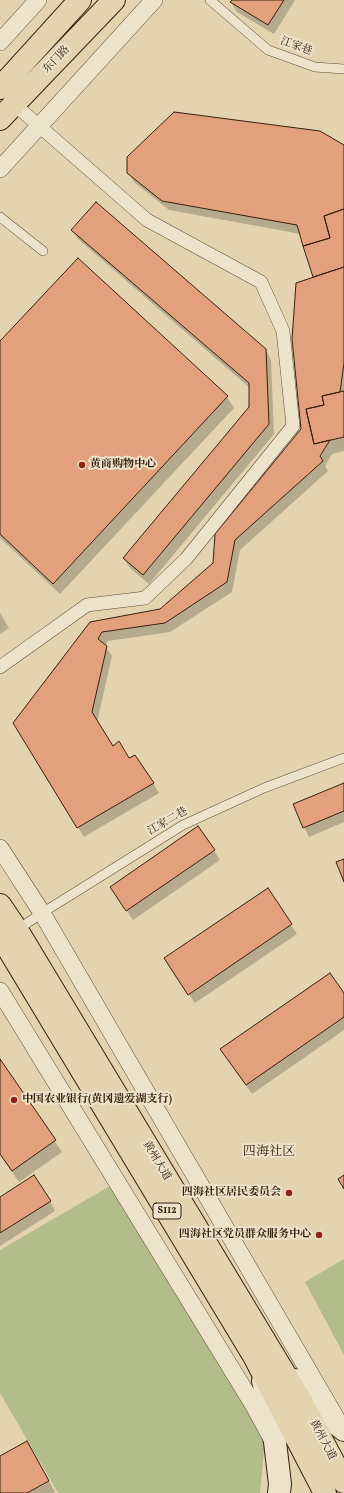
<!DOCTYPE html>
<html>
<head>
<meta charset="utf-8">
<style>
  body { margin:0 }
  canvas { display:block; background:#e3d4af }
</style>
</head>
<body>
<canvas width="344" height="1493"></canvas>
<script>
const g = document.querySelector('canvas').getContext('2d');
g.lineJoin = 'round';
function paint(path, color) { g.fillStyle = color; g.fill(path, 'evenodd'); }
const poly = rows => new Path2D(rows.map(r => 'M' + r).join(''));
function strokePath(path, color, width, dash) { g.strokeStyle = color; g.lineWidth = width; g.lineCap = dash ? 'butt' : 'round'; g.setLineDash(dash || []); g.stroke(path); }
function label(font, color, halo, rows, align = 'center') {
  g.font = font + ' Vollkorn,"Noto Serif SC",serif'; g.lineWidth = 4; g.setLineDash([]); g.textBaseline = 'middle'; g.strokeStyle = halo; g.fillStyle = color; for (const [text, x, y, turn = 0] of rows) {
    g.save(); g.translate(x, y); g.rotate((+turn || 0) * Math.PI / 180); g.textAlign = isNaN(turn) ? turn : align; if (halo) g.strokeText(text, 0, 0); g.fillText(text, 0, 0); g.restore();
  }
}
paint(poly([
  [115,1183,265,1440,260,1493,58,1493,0,1393,0,1250],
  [344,1259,344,1355,305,1282]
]), '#b3bd8b');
paint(poly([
  [233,0,295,0,274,34,237,12,231,2],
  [344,146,344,451,332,454,325,466,328,471,240,550,232,592,170,632,108,641,105,646,112,656,97,722,112,747,129,759,153,783,159,793,84,837,20,733,90,623,161,610,214,564,302,430,315,278,301,234,169,210,134,182,128,172],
  [73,230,266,350,271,360,274,434,149,584,130,568,124,559,250,408,250,388,78,239],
  [78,259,227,397,234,408,60,594,0,538,0,343],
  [0,613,9,628,0,634],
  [344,784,344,822,309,837,304,827],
  [198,827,220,860,133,920,111,887],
  [267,889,297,934,195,1003,170,968],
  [344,995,344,1030,252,1094,227,1059],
  [0,1061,62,1152,19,1182,0,1155],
  [0,1198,50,1201,55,1211,0,1246],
  [27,1442,55,1492,53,1493,0,1493,0,1457]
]), '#0003');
const building = poly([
  [232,0,284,0,268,25,230,2,232,0],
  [174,112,320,131,344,145,344,209,324,216,330,238,303,246,297,225,162,201,127,173,127,157,174,112],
  [96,202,266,349,269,424,143,575,123,558,249,407,249,383,71,230,96,202],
  [344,209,344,267,313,277,303,246,330,238,324,216,344,209],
  [78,258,228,396,53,584,0,534,0,341,78,258],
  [344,267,344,363,340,392,322,396,324,405,306,409,314,444,330,440,320,456,323,461,235,540,227,582,165,623,102,632,98,639,107,646,92,712,113,746,119,741,129,758,135,755,154,783,77,828,13,723,90,622,160,609,213,563,215,534,301,429,292,339,296,283,344,267],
  [344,391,344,437,314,444,306,409,324,405,322,396,344,391],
  [344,783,344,811,303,828,293,804,344,783],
  [198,826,215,850,126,911,110,887,198,826],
  [344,859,344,882,336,862,344,859],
  [268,888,292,924,188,995,164,958,268,888],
  [330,973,344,993,344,1017,246,1085,220,1049,330,973],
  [0,1059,56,1140,12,1171,0,1154,0,1059],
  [34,1175,51,1201,0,1233,0,1197,34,1175],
  [344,1175,344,1189,338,1179,344,1175],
  [27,1441,49,1481,27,1493,0,1493,0,1456,27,1441]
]);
paint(building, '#e2a07d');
strokePath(building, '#37200f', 1);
const service = poly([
  [210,0,268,50,315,67,344,69],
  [0,217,43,251],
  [17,930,42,913,183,825,264,788,344,758]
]);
const pedestrian = poly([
  [0,667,87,605,145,598,186,559,293,426,283,331,261,282,147,220,14,104]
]);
const minor = poly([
  [0,42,38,0],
  [0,169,154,0],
  [0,848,42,913,336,1418],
  [0,991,253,1404,271,1437]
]);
const secondary = poly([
  [294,1380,321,1411,344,1430],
  [263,1381,269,1406,275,1442,280,1484,279,1493]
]);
const primary = poly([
  [0,88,80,0],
  [0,119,114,0],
  [0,905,17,930,301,1401,344,1482],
  [0,935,254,1356,325,1493]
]);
strokePath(service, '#624d37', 10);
strokePath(pedestrian, '#624d37', 14);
strokePath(minor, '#624d37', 18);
strokePath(secondary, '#37200f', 24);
strokePath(primary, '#37200f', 24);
strokePath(service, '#ede3cb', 9);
strokePath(pedestrian, '#ede3cb', 13);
strokePath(minor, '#ede3cb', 17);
strokePath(secondary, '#ede3cb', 22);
strokePath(primary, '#e3d4af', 22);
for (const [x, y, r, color] of [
  [82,465,4,"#8f2418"],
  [14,1100,4,"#8f2418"],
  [289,1193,4,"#8f2418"],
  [319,1235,4,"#8f2418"]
]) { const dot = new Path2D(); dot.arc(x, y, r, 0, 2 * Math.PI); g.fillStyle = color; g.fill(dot); strokePath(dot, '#ede3cb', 1.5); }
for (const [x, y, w] of [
  [167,1211,28]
]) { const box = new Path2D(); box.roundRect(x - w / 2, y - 8, w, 16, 3); g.fillStyle = '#ede3cb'; g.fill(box); strokePath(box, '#37200f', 1); }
label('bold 10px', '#37200f', null, [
  ["S112",167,1211]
]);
label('11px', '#37200f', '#ede3cb', [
  ["江家巷",296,47,20],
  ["东门路",57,60,-46],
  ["江家二巷",168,822,-30],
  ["黄州大道",156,1161,59],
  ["黄州大道",322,1440,62]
]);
label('bold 11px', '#37200f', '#ede3cb', [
  ["黄商购物中心",90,465],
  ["中国农业银行(黄冈遗爱湖支行)",22,1100],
  ["四海社区居民委员会",281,1193,"right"],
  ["四海社区党员群众服务中心",311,1235,"right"]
], 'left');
label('13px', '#37200f', '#ede3cb', [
  ["四海社区",269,1153]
]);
</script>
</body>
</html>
